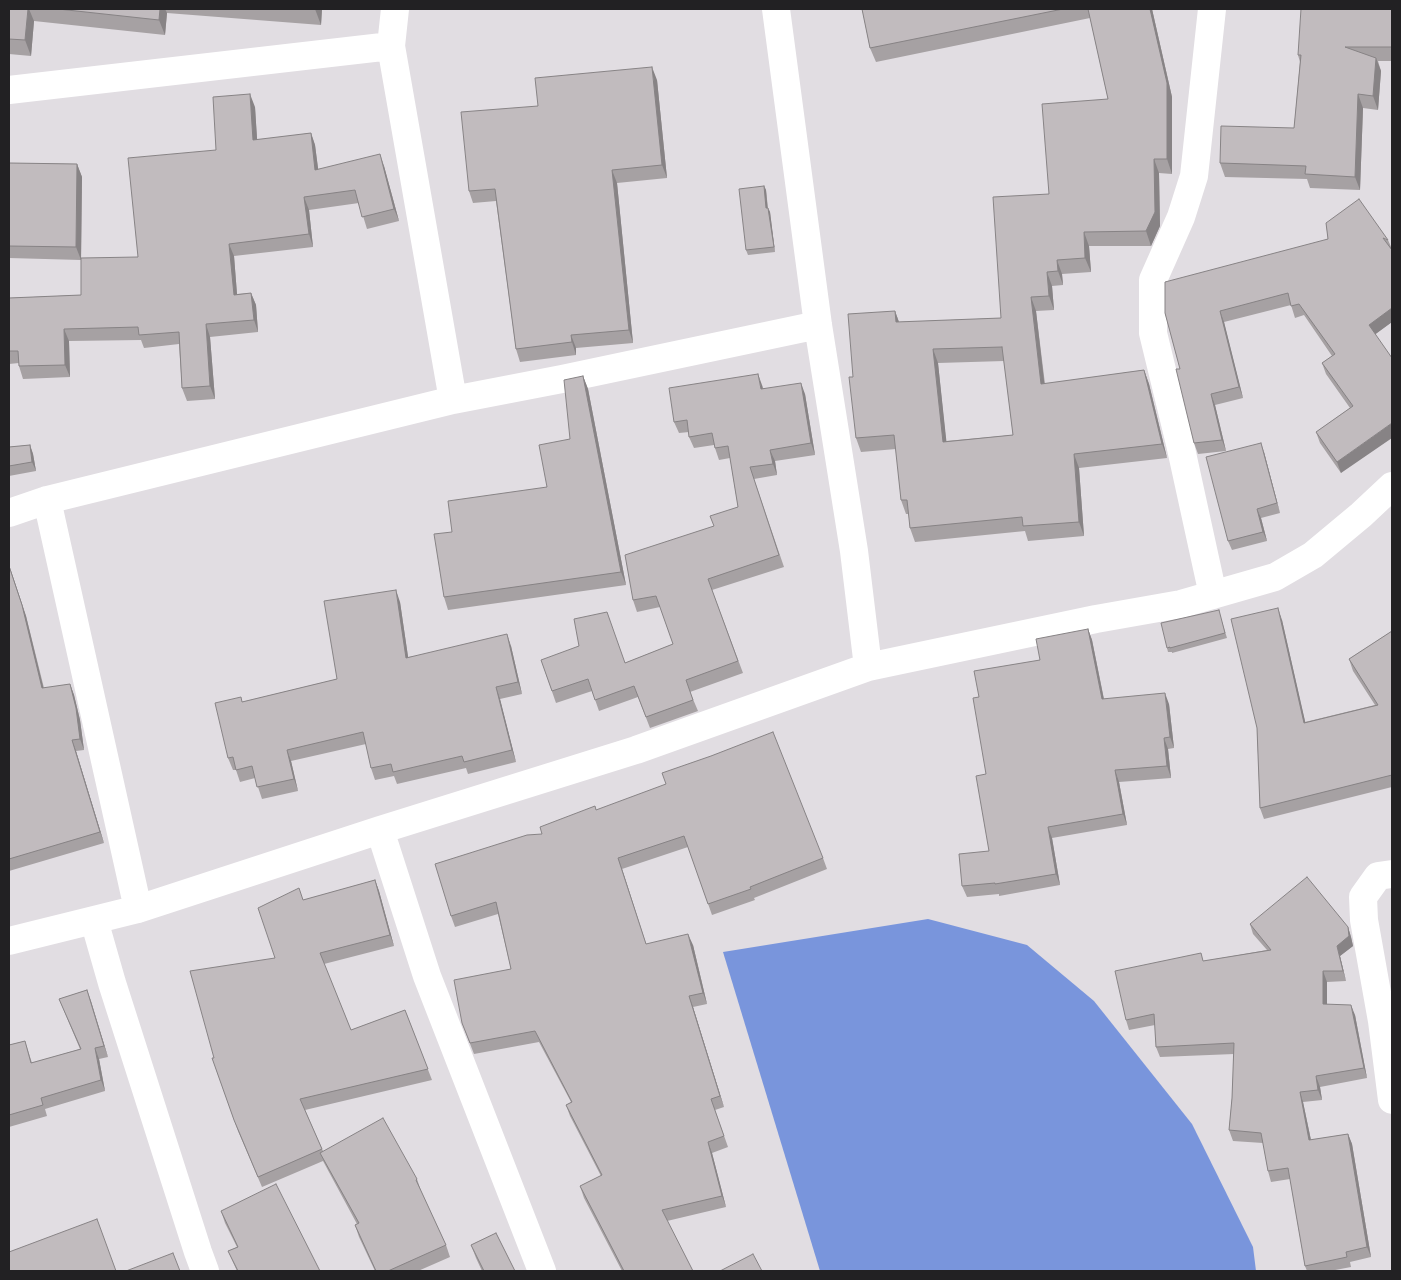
<!DOCTYPE html>
<html>
<head>
<meta charset="utf-8">
<style>
  body { margin:0 }
  #map { position:relative; width:1401px; height:1280px; overflow:hidden; background:#e1dde2; font-family:Cabin,sans-serif }
  canvas { display:block }
  .frame { position:absolute; inset:0; border:10px solid #222123; pointer-events:none }
</style>
</head>
<body>
<div id="map">
<canvas width="1401" height="1280"></canvas>
<div class="frame"></div>
</div>
<script>
const g = document.querySelector('canvas').getContext('2d');
g.lineJoin = 'round';
function paint(path, color) { g.fillStyle = color; g.fill(path, 'evenodd'); }
const poly = rows => new Path2D(rows.map(r => 'M' + r).join(''));
function strokePath(path, color, width, dash) { g.strokeStyle = color; g.lineWidth = width; g.lineCap = dash ? 'butt' : 'round'; g.setLineDash(dash || []); g.stroke(path); }
paint(poly([
  [928,919,1027,945,1094,1001,1192,1124,1253,1247,1256,1271,820,1271,723,952]
]), '#7995dc');
strokePath(poly([
  [395,9,391,46,453,400],
  [776,9,818,325,854,551,868,667],
  [1212,9,1194,176,1181,217,1153,280,1153,333,1180,444,1213,595],
  [9,90,391,46],
  [47,500,138,909,380,830,636,750,868,667,1096,619,1181,604,1275,577,1313,555,1361,515,1392,486],
  [9,513,47,500,453,400,562,379,818,325],
  [380,830,427,976,542,1271],
  [1392,874,1378,876,1363,897,1364,920,1382,1021,1392,1100],
  [94,920,112,983,198,1252,205,1271],
  [9,941,138,909]
]), '#fff', 28);
paint(poly([
  [9,9,322,9,321,25,167,13,165,35,34,21,31,56,9,54],
  [862,9,1152,9,1172,97,1172,174,1159,173,1160,226,1151,246,1089,246,1091,272,1062,274,1063,285,1052,286,1054,310,1036,311,1045,384,1144,370,1149,384,1167,458,1079,468,1084,536,1028,541,1025,531,915,542,910,528,909,514,906,514,901,500,896,449,861,452,856,438,853,377,895,311,899,322,1001,318,1049,194,1108,99,1090,18,876,62,870,48],
  [1004,361,1013,435,946,441,938,363],
  [1392,9,1392,61,1378,61,1381,71,1378,110,1363,108,1360,190,1310,188,1307,179,1225,177,1220,163,1294,128,1300,62,1298,55],
  [657,80,667,178,617,183,633,343,576,348,576,355,520,362,516,349,496,201,473,203,469,191,538,106],
  [255,107,257,140,311,133,315,145,318,169,384,166,399,221,367,229,359,203,309,210,313,247,234,256,237,294,251,293,256,305,258,332,210,337,215,399,187,401,182,388,179,344,144,348,141,340,69,341,70,377,23,379,19,366,19,363,9,364,9,298,81,295,138,257,216,150],
  [9,163,77,164,82,177,81,260,9,258],
  [764,186,766,190,768,208,770,212,775,252,748,255,746,250],
  [1326,223,1388,240,1392,249,1392,322,1375,334,1341,473,1320,443,1316,432,1350,408,1326,374,1322,363,1332,356,1304,315,1295,318,1291,305,1224,322,1243,398,1215,405,1226,451,1198,454,1194,443,1180,369,1165,313,1328,239],
  [583,376,588,389,626,585,448,610,444,597,452,532,547,487,570,439],
  [762,385,763,388,805,394,815,455,775,461,777,475,754,479,784,567,712,590,743,673,690,692,698,711,650,728,638,697,599,711,592,691,556,703,541,660,625,663,673,644,660,607,637,612,633,600,714,526,738,507,730,458,719,460,714,445,694,448,689,437,689,432,679,433,674,422],
  [9,445,9,447,30,445,33,454,36,471,9,476],
  [1264,452,1280,513,1261,518,1267,541,1232,550,1228,541],
  [9,565,26,616,44,688,70,684,74,695,80,720,84,750,76,751,104,843,9,871],
  [400,602,408,657,511,646,522,694,500,699,516,762,468,774,466,768,397,784,394,776,375,780,371,768,366,744,291,761,298,791,262,799,255,778,240,782,236,770,233,770,228,758,242,702,337,679],
  [1220,615,1227,638,1172,653,1172,652,1168,652,1167,648],
  [1282,620,1305,722,1375,705,1353,671,1349,659,1392,631,1392,787,1264,819,1260,808,1257,728],
  [1088,629,1092,640,1104,699,1169,704,1174,748,1168,749,1171,778,1119,782,1127,825,1052,838,1060,885,999,896,999,894,967,897,962,886,989,851,986,774,979,697,1040,660],
  [596,810,823,858,827,869,754,898,755,900,712,915,688,847,622,869,646,944,693,945,707,1004,693,1007,724,1107,715,1110,728,1147,712,1153,726,1207,667,1221,693,1271,622,1271,584,1198,580,1186,601,1176,570,1116,566,1105,571,1102,539,1042,474,1054,462,1023,511,969,498,914,455,927,451,916,542,834],
  [375,880,379,891,394,946,324,964,351,1030,405,1010,432,1080,305,1110,323,1151,417,1179,421,1191,446,1245,450,1257,418,1271,375,1271,359,1237,355,1225,357,1224,323,1161,262,1187,238,1131,212,1058,214,1058,275,958,304,900],
  [1250,924,1348,927,1351,937,1353,946,1340,956,1346,981,1327,982,1327,1004,1355,1015,1367,1078,1320,1087,1322,1100,1303,1102,1311,1140,1348,1134,1352,1144,1371,1257,1350,1262,1351,1267,1330,1271,1307,1271,1305,1266,1290,1179,1271,1182,1268,1171,1263,1143,1233,1141,1229,1130,1232,1098,1234,1054,1160,1057,1156,1047,1155,1025,1129,1030,1126,1020,1204,961,1267,950,1253,934],
  [87,990,108,1057,99,1059,105,1091,45,1109,47,1116,9,1127,9,1045,25,1041,32,1063,80,1049,59,999],
  [221,1211,320,1271,237,1271,228,1251,237,1247,225,1223],
  [496,1233,515,1271,482,1271,476,1258,471,1245]
]), '#a6a1a3');
paint(poly([
  [28,9,29,9,34,21,31,56,25,40],
  [160,9,165,9,167,13,165,35,159,20],
  [315,9,322,9,321,25],
  [1150,9,1152,9,1172,97,1172,174,1167,159],
  [1376,58,1381,71,1378,110,1373,96],
  [652,67,657,80,667,178,662,165],
  [250,94,255,107,258,153,253,140],
  [1358,94,1363,108,1360,190,1355,177],
  [311,133,315,145,320,183,315,170],
  [380,154,384,166,399,221,394,209],
  [1154,159,1159,173,1160,226,1151,246,1146,231],
  [77,164,82,177,81,260,76,247],
  [612,170,617,183,633,343,629,330],
  [764,186,766,190,768,213,766,208],
  [304,197,309,210,313,247,309,234],
  [768,208,770,212,775,252,774,247],
  [1084,232,1089,246,1091,272,1085,258],
  [229,244,234,256,238,307,234,295],
  [1057,260,1062,274,1063,285,1058,271],
  [1047,272,1052,286,1054,310,1049,296],
  [251,293,256,305,258,332,254,320],
  [1031,297,1036,311,1046,398,1041,384],
  [1392,308,1392,322,1373,336,1369,325],
  [895,311,900,325,896,322],
  [1220,311,1224,322,1243,398,1239,387],
  [206,324,210,337,215,399,210,386],
  [64,329,69,341,70,377,65,365],
  [571,335,576,348,576,355,572,342],
  [933,349,938,363,948,456,943,442],
  [1144,370,1149,384,1167,458,1162,444],
  [758,374,762,385,765,400,761,389],
  [583,376,588,389,626,585,621,572],
  [801,383,805,394,815,455,811,443],
  [1211,394,1215,405,1226,451,1222,440],
  [1392,423,1392,438,1341,473,1337,462],
  [1261,443,1264,452,1280,513,1277,503],
  [30,445,33,454,36,471,32,462],
  [770,450,775,461,777,475,773,464],
  [1074,454,1079,468,1084,536,1079,522],
  [1257,509,1261,518,1267,541,1263,532],
  [9,565,26,616,46,699,42,688],
  [396,590,400,602,410,670,406,658],
  [1278,608,1282,620,1308,734,1304,723],
  [1088,629,1092,640,1106,710,1102,699],
  [507,634,511,646,522,694,518,682],
  [70,684,74,695,80,720,84,750,80,739],
  [496,687,500,699,516,762,512,750],
  [1165,693,1169,704,1174,748,1170,737],
  [1164,738,1168,749,1171,778,1167,766],
  [72,740,76,751,104,843,100,832],
  [287,750,291,761,298,791,294,779],
  [1115,770,1119,782,1127,825,1123,814],
  [1048,827,1052,838,1060,885,1056,874],
  [618,858,622,869,650,956,646,944],
  [375,880,379,891,394,946,390,935],
  [1348,927,1351,937,1353,946,1340,956,1346,981,1343,971,1337,946],
  [688,934,693,945,707,1004,703,993],
  [1323,971,1327,982,1327,1014,1323,1004],
  [87,990,91,1001,108,1057,104,1046],
  [689,996,693,1007,724,1107,720,1096],
  [1351,1005,1355,1015,1367,1078,1364,1068],
  [95,1048,99,1059,105,1091,101,1080],
  [1316,1076,1320,1087,1322,1100,1318,1090],
  [1300,1092,1303,1102,1313,1150,1309,1140],
  [1348,1134,1352,1144,1371,1257,1367,1247],
  [708,1142,712,1153,726,1207,722,1196]
]), '#878385');
const building = poly([
  [9,9,28,9,25,40,9,39,9,9],
  [58,9,160,9,159,20,58,9],
  [862,9,1063,9,870,48,862,9],
  [1088,9,1150,9,1167,83,1167,159,1154,159,1155,212,1146,231,1084,232,1085,258,1057,260,1058,271,1047,272,1049,296,1031,297,1041,384,1144,370,1162,444,1074,454,1079,522,1023,526,1022,517,910,528,907,500,901,500,894,435,856,438,849,377,853,377,848,314,895,311,896,322,1001,318,993,197,1049,194,1042,104,1108,99,1088,9],
  [1002,347,1013,435,943,442,933,349,1002,347],
  [1301,9,1392,9,1392,47,1345,47,1376,58,1373,96,1358,94,1355,177,1305,174,1306,166,1220,163,1221,126,1294,128,1301,55,1298,55,1301,9],
  [652,67,662,165,612,170,629,330,571,335,572,342,516,349,495,189,469,191,461,112,538,106,535,78,652,67],
  [250,94,253,140,311,133,315,170,380,154,394,209,362,217,355,190,304,197,309,234,229,244,234,295,251,293,254,320,206,324,210,386,182,388,179,332,139,335,138,327,64,329,65,365,19,366,18,351,9,351,9,298,81,295,81,258,138,257,128,158,216,150,213,97,250,94],
  [9,163,77,164,76,247,9,246,9,163],
  [764,186,766,208,768,208,774,247,746,250,739,189,764,186],
  [1359,199,1388,240,1383,238,1392,250,1392,308,1369,325,1392,358,1392,423,1337,462,1316,432,1353,406,1322,363,1335,354,1299,304,1291,306,1288,293,1220,311,1239,387,1211,394,1222,440,1194,443,1176,369,1180,369,1165,313,1165,282,1328,239,1326,223,1359,199],
  [758,374,761,389,801,383,811,443,770,450,773,464,750,467,779,555,708,579,738,661,686,680,693,700,646,717,634,686,595,700,588,679,552,691,541,660,579,646,574,619,607,612,625,663,673,644,656,596,633,600,625,555,714,526,710,516,738,507,728,446,715,448,712,433,689,437,687,420,674,422,669,388,758,374],
  [583,376,621,572,444,597,434,534,452,532,448,501,547,487,539,445,570,439,564,380,583,376],
  [1261,443,1277,503,1257,509,1263,532,1228,541,1206,457,1261,443],
  [30,445,32,462,9,466,9,447,30,445],
  [9,566,22,605,42,688,70,684,76,708,80,739,72,740,100,832,9,859,9,566],
  [396,590,406,658,507,634,518,682,496,687,512,750,464,762,462,756,393,772,391,764,371,768,363,732,287,750,294,779,257,787,252,766,236,770,233,757,228,758,215,703,241,697,242,702,337,679,324,601,396,590],
  [1278,608,1304,723,1378,705,1349,659,1392,631,1392,775,1260,808,1257,728,1231,619,1278,608],
  [1219,610,1225,633,1170,648,1170,647,1167,648,1161,623,1219,610],
  [1088,629,1102,699,1165,693,1170,737,1164,738,1167,766,1115,770,1123,814,1048,827,1056,874,995,884,995,883,962,886,959,854,989,851,976,776,986,774,973,698,979,697,974,671,1040,660,1036,639,1088,629],
  [773,732,823,858,750,887,751,889,708,904,684,836,618,858,646,944,688,934,703,993,689,996,720,1096,711,1099,724,1136,708,1142,722,1196,662,1210,693,1271,624,1271,580,1186,602,1175,566,1105,572,1102,535,1031,470,1043,462,1023,454,980,511,969,496,902,451,916,435,864,527,835,542,834,540,827,595,806,596,810,666,784,662,773,711,756,773,732],
  [1307,877,1348,927,1349,936,1337,946,1343,971,1323,971,1323,1004,1351,1005,1364,1068,1316,1076,1318,1090,1300,1092,1309,1140,1348,1134,1367,1247,1346,1252,1347,1257,1305,1266,1288,1168,1268,1171,1261,1133,1229,1130,1232,1098,1234,1043,1156,1047,1154,1014,1126,1020,1115,971,1201,953,1203,961,1271,950,1250,924,1307,877],
  [375,880,390,935,320,953,351,1030,405,1010,428,1069,300,1099,322,1149,258,1177,234,1120,212,1058,214,1058,190,971,275,958,258,908,299,888,303,900,375,880],
  [87,990,104,1046,95,1048,101,1080,41,1098,43,1105,9,1115,9,1045,25,1041,31,1063,81,1049,59,999,87,990],
  [383,1118,417,1179,416,1180,446,1245,388,1271,376,1271,355,1225,359,1223,320,1153,383,1118],
  [276,1184,320,1271,238,1271,228,1251,238,1247,221,1211,276,1184],
  [97,1219,116,1271,9,1271,9,1252,97,1219],
  [496,1233,515,1271,484,1271,471,1245,496,1233],
  [173,1253,180,1271,126,1271,173,1253],
  [753,1254,762,1271,720,1271,753,1254]
]);
paint(building, '#c1bbbe');
strokePath(building, '#878385', 1);
</script>
</body>
</html>
